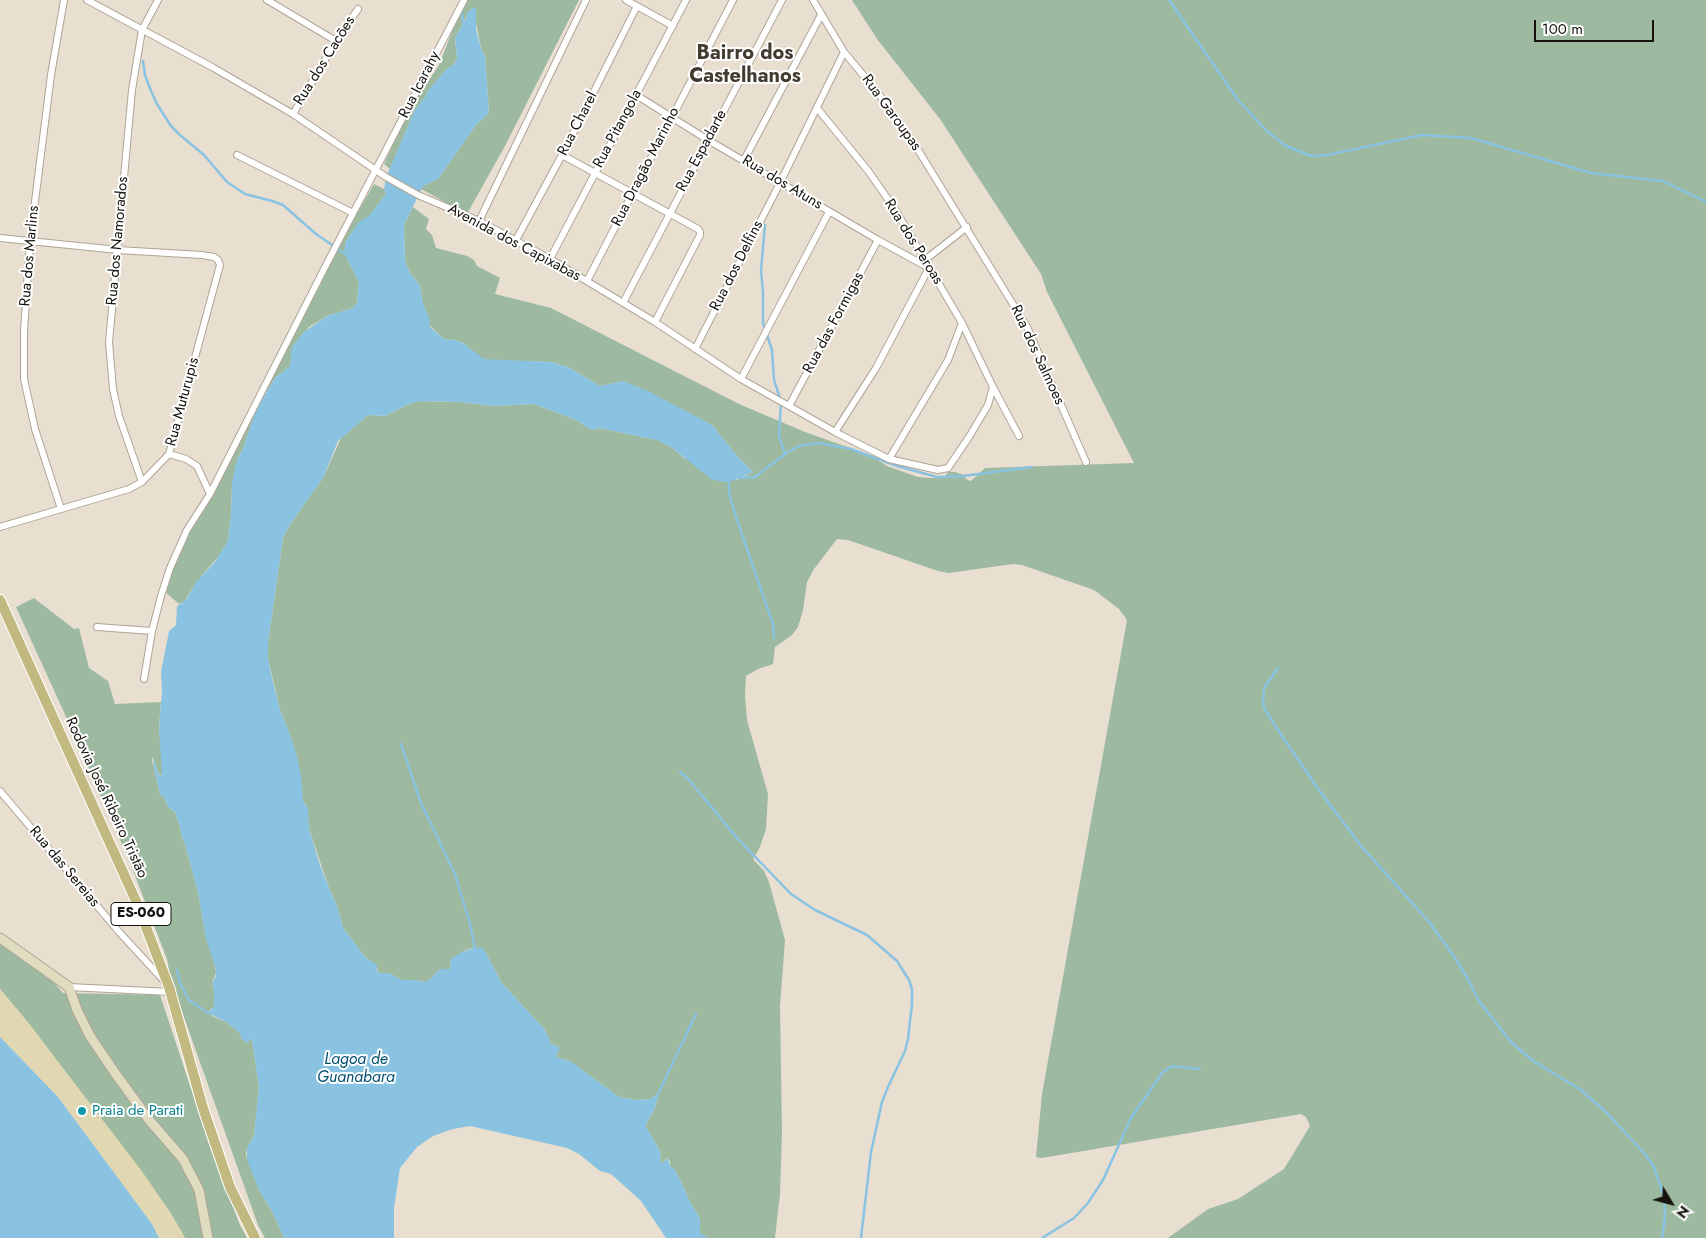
<!DOCTYPE html>
<html>
<head>
<meta charset="utf-8">
<style>
  body { margin:0 }
  #map { position:relative; width:1706px; height:1238px; overflow:hidden; background:#e9dfd1; font-family:Jost,sans-serif }
  canvas { display:block }
  .north { position:absolute; left:1646px; top:1178px; width:50px; height:50px; -webkit-text-stroke:4px #fff; paint-order:stroke; rotate:127deg; font-size:14px; font-weight:700; line-height:20px; text-align:center; color:#16130e }
  .north::after { content:''; display:block; margin:auto; width:18px; height:22px; background:#16130e; clip-path:polygon(50% 0,100% 100%,50% 72%,0 100%) }
  .scale { position:absolute; left:1534px; top:20px; width:120px; height:22px; box-sizing:border-box; border:2px solid #16130e; border-top:0; padding-left:6px; font-size:15px; line-height:18px; white-space:nowrap; color:#16130e; -webkit-text-stroke:4px #fff; paint-order:stroke }
</style>
</head>
<body>
<div id="map">
<canvas width="1706" height="1238"></canvas>
<div class="north">N</div>
<div class="scale">100 m</div>
</div>
<script>
const g = document.querySelector('canvas').getContext('2d');
g.lineJoin = 'round';
function paint(path, color) { g.fillStyle = color; g.fill(path, 'evenodd'); }
const poly = rows => new Path2D(rows.map(r => 'M' + r).join(''));
function strokePath(path, color, width, dash) { g.strokeStyle = color; g.lineWidth = width; g.lineCap = dash ? 'butt' : 'round'; g.setLineDash(dash || []); g.stroke(path); }
function label(font, color, halo, rows, align = 'center') {
  g.font = font + ' Jost,sans-serif'; g.lineWidth = 4; g.setLineDash([]); g.textBaseline = 'middle'; g.strokeStyle = halo; g.fillStyle = color; for (const [text, x, y, turn = 0] of rows) {
    g.save(); g.translate(x, y); g.rotate((+turn || 0) * Math.PI / 180); g.textAlign = isNaN(turn) ? turn : align; if (halo) g.strokeText(text, 0, 0); g.fillText(text, 0, 0); g.restore();
  }
}
paint(poly([
  [468,0,579,0,505,146,467,214,421,189,423,186,438,179,476,125,489,113,485,57,481,48,473,8,467,13,467,16,455,38,457,59,454,64,445,71,428,91,426,96,415,110,390,169,384,164,391,149,390,147,414,103,439,65,458,16],
  [852,0,1706,0,1706,1238,1168,1238,1208,1209,1238,1199,1284,1169,1310,1126,1306,1117,1301,1114,1048,1157,1040,1158,1036,1157,1042,1094,1127,620,1119,609,1094,590,1022,565,1013,564,949,573,938,571,848,540,837,539,814,569,807,582,803,610,798,627,792,635,775,647,773,664,758,669,746,676,745,695,747,720,768,794,766,829,760,847,753,859,764,871,769,882,785,940,780,1006,782,1132,780,1194,775,1238,709,1238,700,1234,700,1219,690,1202,676,1171,670,1166,670,1161,667,1158,661,1164,660,1151,646,1127,646,1124,655,1108,658,1097,657,1095,650,1099,637,1100,619,1097,570,1061,558,1058,556,1056,559,1050,559,1047,551,1044,545,1030,501,982,486,953,475,947,466,950,451,959,450,969,440,969,427,982,402,980,389,973,383,974,378,972,377,967,366,958,343,928,337,906,329,888,309,829,307,806,303,801,299,768,289,732,280,710,268,658,268,643,283,538,289,526,323,478,341,438,368,415,385,416,415,401,460,402,493,406,534,404,576,420,592,430,599,428,657,440,671,447,684,458,737,480,753,472,737,456,712,425,623,381,600,386,568,367,551,362,487,360,481,358,463,343,455,340,444,339,429,325,429,319,423,304,420,286,410,273,405,261,404,225,413,207,429,219,426,229,432,235,436,248,467,256,474,260,477,266,500,278,495,294,551,308,739,404,805,432,870,455,887,466,898,470,918,477,930,478,944,478,948,472,955,472,964,475,966,479,971,481,985,468,1134,463,1047,292,1041,274,940,119,877,39],
  [374,184,384,189,386,194,370,216,354,230,346,241,345,247,344,252,359,283,357,303,353,308,327,316,309,327,293,346,290,366,275,378,257,408,243,449,238,458,232,484,231,515,228,541,219,556,198,580,184,602,179,604,163,590,172,558,219,477,291,334,320,286,330,260],
  [34,598,74,629,79,628,89,668,108,681,115,704,161,702,159,728,163,771,161,776,158,773,153,757,152,760,160,794,165,799,168,807,175,812,180,827,181,834,185,844,198,892,204,927,213,957,216,973,212,983,214,990,214,1006,209,1011,212,1016,226,1022,240,1033,241,1038,248,1043,249,1039,252,1040,259,1087,254,1136,247,1148,246,1155,260,1192,272,1211,284,1238,265,1238,258,1225,176,995,173,991,167,959,131,865,68,721,16,607],
  [0,944,49,977,63,993,160,995,213,1155,240,1225,247,1238,185,1238,170,1212,30,1025,0,989]
]), '#9dbaa1');
paint(poly([
  [0,989,30,1025,141,1170,170,1212,185,1238,159,1238,152,1224,58,1097,0,1037]
]), '#e1d7b2');
paint(poly([
  [473,8,476,8,476,29,481,48,485,57,489,113,476,125,438,179,423,186,404,225,405,261,410,273,420,286,423,304,429,317,430,327,444,339,455,340,463,343,484,359,551,362,568,367,600,386,623,381,648,391,712,425,737,456,753,472,732,481,723,482,711,479,671,447,657,440,599,428,592,430,576,420,534,404,493,406,460,402,420,401,409,404,385,416,368,415,338,441,323,478,289,526,283,538,268,643,268,658,273,682,280,710,289,732,296,753,301,775,303,801,308,808,309,829,319,862,329,888,337,906,343,928,366,958,377,965,377,971,380,973,389,973,402,980,415,980,424,982,429,980,440,969,450,969,451,959,458,954,475,947,482,948,486,953,501,982,545,1030,551,1044,559,1047,559,1050,556,1056,558,1058,570,1061,619,1097,637,1100,650,1099,657,1095,658,1097,655,1108,646,1124,646,1127,660,1151,661,1164,668,1158,670,1166,676,1171,690,1202,700,1219,700,1233,709,1238,666,1238,641,1201,611,1174,600,1171,579,1154,567,1148,470,1126,453,1129,433,1136,417,1147,400,1168,394,1208,394,1238,284,1238,272,1211,260,1192,247,1160,247,1148,254,1136,259,1087,252,1040,250,1039,248,1043,246,1042,241,1038,240,1033,226,1022,208,1013,214,1006,214,990,212,983,216,976,215,966,206,939,198,892,185,844,181,834,180,827,175,812,168,807,165,799,160,794,154,768,153,757,158,773,160,776,162,775,159,728,162,691,161,672,169,631,176,625,177,606,184,602,188,597,196,582,215,562,228,541,231,515,232,484,235,467,238,458,243,449,256,410,275,378,290,366,292,347,304,332,327,316,353,308,357,303,359,283,344,252,346,241,359,222,369,216,386,194,384,189,386,177,415,110,426,96,428,91,445,71,454,64,457,59,455,38,467,17,467,13],
  [0,1037,58,1097,152,1224,159,1238,0,1238]
]), '#89c3e1');
strokePath(poly([
  [1169,0,1238,100,1267,131,1286,146,1311,156,1327,155,1422,135,1471,138,1591,173,1663,181,1706,202],
  [461,9,464,25],
  [143,61,145,75,151,91,157,104,171,126,180,135,204,155,227,182,245,194,272,201,283,205,316,234,348,256],
  [765,225,761,270,763,292,763,323,772,350,774,380,781,401,779,436,785,454],
  [728,478,730,496,736,517,773,624,774,638],
  [737,478,755,477,785,454,799,446,818,443,851,449,897,466,937,477,963,476,1032,467],
  [1278,668,1264,688,1263,700,1264,708,1280,733,1321,793,1362,847,1430,923,1453,955,1468,979,1479,1001,1511,1042,1532,1060,1581,1090,1607,1113,1644,1153,1653,1165,1664,1196,1665,1217,1662,1238],
  [401,744,421,803,455,874,470,924,475,949],
  [680,772,690,781,737,838,791,894,815,910,867,935,897,961,909,980,912,989,912,1004,908,1039,905,1051,888,1087,882,1102,871,1152,861,1238],
  [177,970,180,983,189,1000,208,1013,211,1013],
  [657,1096,696,1014],
  [1042,1238,1074,1218,1088,1203,1103,1180,1131,1118,1162,1073,1172,1066,1200,1069]
]), '#89c3e1', 2.5);
const street = poly([
  [87,0,212,67,293,114,386,177,418,195,479,221,550,259,655,322,741,379,835,432,889,459,938,470,948,468,969,437,988,405,993,387],
  [267,0,336,41],
  [626,0,673,26],
  [813,0,844,52,878,93,915,145,1027,327,1086,462],
  [636,95,708,140,878,240,929,268,876,368,835,432],
  [817,108,869,172,896,211,962,323,993,387,1019,436],
  [293,114,336,41,358,9],
  [237,155,353,213],
  [562,155,698,229,700,232,700,235,655,322],
  [744,160,821,15],
  [479,221,586,0],
  [0,238,118,250,202,255,214,257,218,260,220,265,169,454,142,482,129,489,0,527],
  [516,240,562,155,637,6],
  [550,259,686,0],
  [925,260,967,227],
  [587,281,733,0],
  [623,303,782,0],
  [695,349,780,183,844,52],
  [741,379,829,212],
  [789,406,878,240],
  [169,454,186,459,197,466,210,494],
  [889,459,948,360,962,323],
  [142,482,119,416,113,389,109,342,132,90,142,30,158,0],
  [61,509,35,429,24,379,24,331,30,241,51,75,64,0],
  [97,627,152,631],
  [144,679,152,631,161,596,170,568,187,530,210,494,324,269,464,0],
  [0,791,120,933,166,983],
  [69,987,170,992]
]);
const secondary = poly([
  [0,938,69,987,77,1010,90,1036,115,1073,150,1121,183,1159,199,1190,208,1238]
]);
const primary = poly([
  [0,600,136,901,169,987,203,1108,230,1187,255,1238]
]);
strokePath(street, '#ada496', 8);
strokePath(secondary, '#ada496', 11);
strokePath(primary, '#fff', 12);
strokePath(street, '#fff', 6);
strokePath(secondary, '#e0dcbf', 9);
strokePath(primary, '#c1b97f', 10);
for (const [x, y, r, color] of [
  [82,1111,5,"#0f9aa8"]
]) { const dot = new Path2D(); dot.arc(x, y, r, 0, 2 * Math.PI); g.fillStyle = color; g.fill(dot); strokePath(dot, '#fff', 2); }
for (const [x, y, w] of [
  [141,914,60]
]) { const box = new Path2D(); box.roundRect(x - w / 2, y - 11.5, w, 23, 4); g.fillStyle = '#fff'; g.fill(box); strokePath(box, '#16130e', 1); }
label('bold 14px', '#16130e', null, [
  ["ES-060",141,914]
]);
label('15px', '#16130e', '#fff', [
  ["Rua dos Cacões",325,61,-58],
  ["Rua Icarahy",420,85,-63],
  ["Rua Garoupas",891,113,54],
  ["Rua Charel",578,124,-63],
  ["Rua Pitangola",618,129,-62],
  ["Rua Espadarte",702,151,-62],
  ["Rua Dragão Marinho",646,167,-63],
  ["Rua dos Atuns",782,183,31],
  ["Rua dos Namorados",118,241,-85],
  ["Rua dos Peroas",913,242,58],
  ["Avenida dos Capixabas",514,243,28],
  ["Rua dos Marlins",30,256,-85],
  ["Rua dos Delfins",737,266,-63],
  ["Rua das Formigas",834,323,-62],
  ["Rua dos Salmoes",1037,355,65],
  ["Rua Muturupis",183,402,-75],
  ["Rodovia José Ribeiro Tristão",106,798,65],
  ["Rua das Sereias",64,867,50]
]);
label('15px', '#0d838f', '#fff', [
  ["Praia de Parati",92,1111]
], 'left');
label('italic 16px', '#00506e', '#fff', [
  ["Lagoa de",356,1060],
  ["Guanabara",356,1078]
]);
label('bold 20px', '#433b2f', '#fff', [
  ["Bairro dos",745,54],
  ["Castelhanos",745,77]
]);
</script>
</body>
</html>
